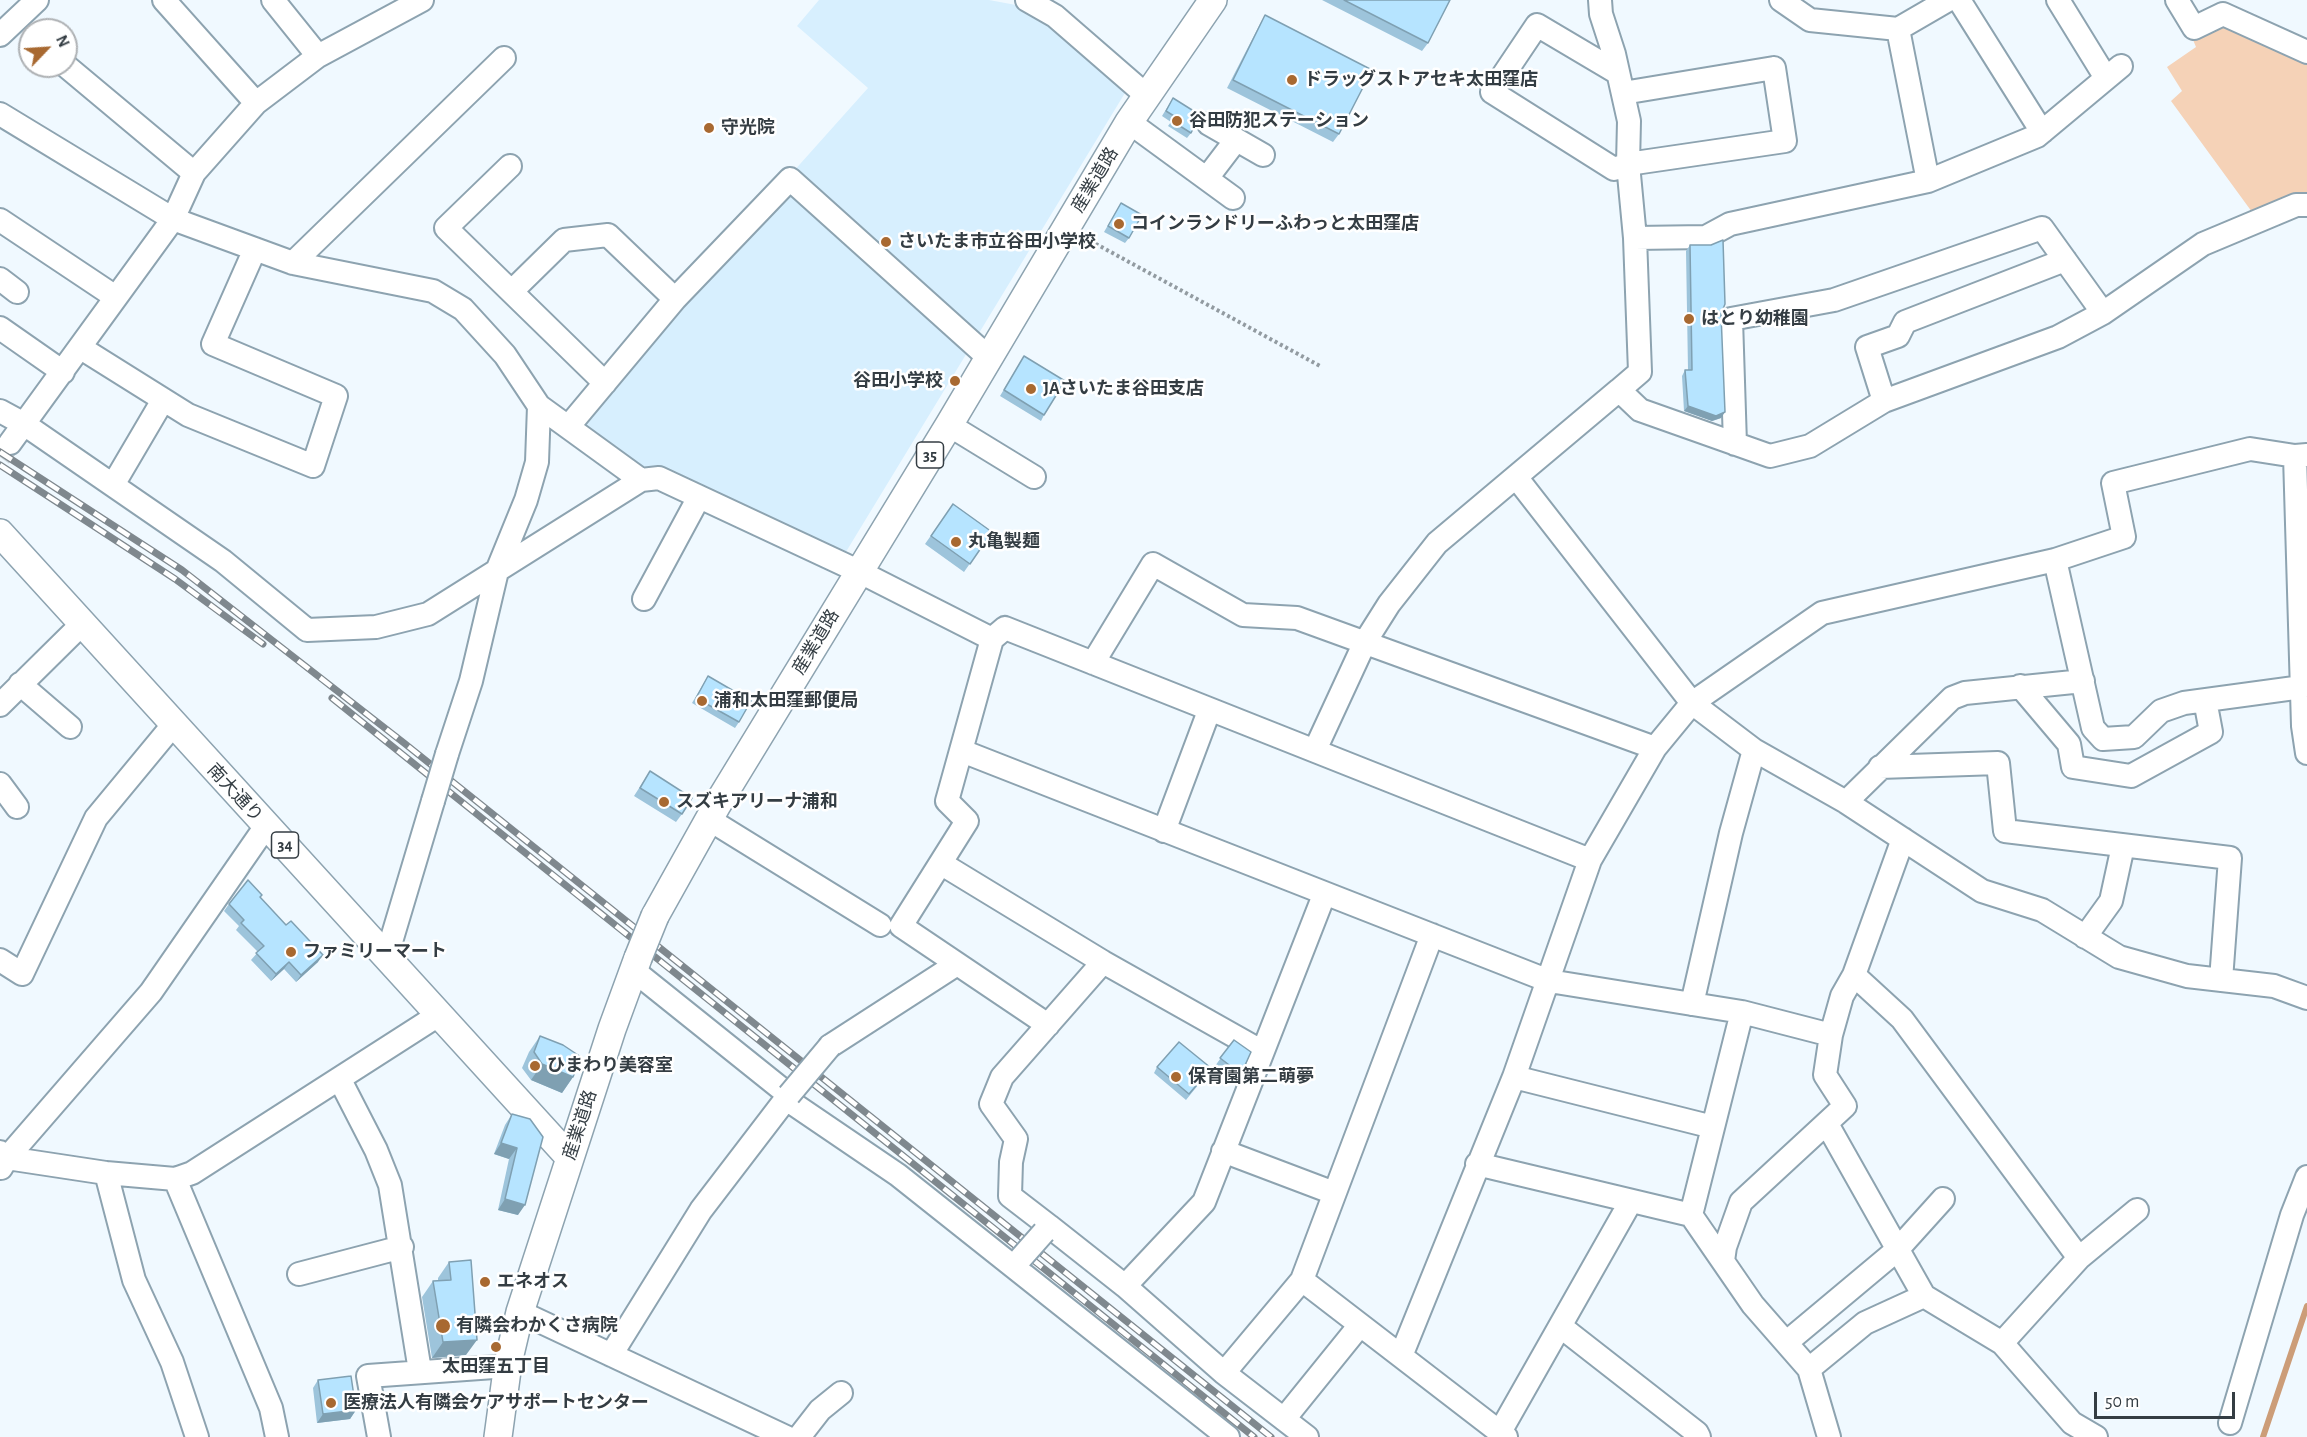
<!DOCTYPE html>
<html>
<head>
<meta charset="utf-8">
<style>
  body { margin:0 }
  #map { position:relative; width:2307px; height:1437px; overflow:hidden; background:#f0f9ff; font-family:"Alegreya Sans",sans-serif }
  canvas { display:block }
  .north { position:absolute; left:18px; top:18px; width:60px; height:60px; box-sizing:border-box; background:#fff; border:2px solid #aeb1b4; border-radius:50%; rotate:65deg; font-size:16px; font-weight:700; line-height:24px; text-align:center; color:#343d43 }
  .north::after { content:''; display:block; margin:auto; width:21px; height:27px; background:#a86931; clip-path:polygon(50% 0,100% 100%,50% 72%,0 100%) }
  .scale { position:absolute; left:2094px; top:1392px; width:141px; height:27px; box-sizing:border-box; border:3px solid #343d43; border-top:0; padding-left:8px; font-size:18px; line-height:21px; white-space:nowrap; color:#343d43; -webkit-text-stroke:4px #fff; paint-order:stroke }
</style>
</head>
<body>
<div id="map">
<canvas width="2307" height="1437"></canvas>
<div class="north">N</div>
<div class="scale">50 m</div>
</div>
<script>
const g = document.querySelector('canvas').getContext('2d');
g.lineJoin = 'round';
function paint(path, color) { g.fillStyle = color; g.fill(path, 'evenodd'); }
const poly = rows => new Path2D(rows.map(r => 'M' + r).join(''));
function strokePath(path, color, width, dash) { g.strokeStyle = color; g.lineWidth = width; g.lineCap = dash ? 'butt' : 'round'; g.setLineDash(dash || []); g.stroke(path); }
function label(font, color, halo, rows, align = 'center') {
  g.font = font + ' "Alegreya Sans","Noto Sans JP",sans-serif'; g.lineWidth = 5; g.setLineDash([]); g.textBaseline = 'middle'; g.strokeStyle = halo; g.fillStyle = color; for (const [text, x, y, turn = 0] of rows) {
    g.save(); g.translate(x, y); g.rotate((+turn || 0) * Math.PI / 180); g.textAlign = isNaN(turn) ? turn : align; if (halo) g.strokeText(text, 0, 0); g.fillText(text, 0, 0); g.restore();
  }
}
paint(poly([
  [819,0,989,0,1016,5,1055,21,1128,88,841,560,644,471,589,433,583,422,792,173,868,88,797,26]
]), '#d7effe');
paint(poly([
  [2218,22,2307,62,2307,193,2295,194,2252,212,2171,101,2182,91,2167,67,2196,47,2191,35]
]), '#f5d2b7');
strokePath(poly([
  [2263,1437,2307,1306]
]), '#cc9d78', 6);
strokePath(poly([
  [0,457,10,443]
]), '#cad3d9', 22, [22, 11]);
const minor = poly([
  [164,0,256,103],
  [273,0,318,56],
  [1027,0,1055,16,1146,95],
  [1600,0,1601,14,1614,54,1629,121,1628,164,1635,238,1640,372,1619,390,1640,410,1770,456,1810,446,1884,401,2058,337,2103,313,2203,244,2296,205,2307,205],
  [1781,0,1810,20,1898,29,1948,0],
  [1959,0,2042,132],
  [2058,0,2106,78],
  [2177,0,2194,28,2223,14,2307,52],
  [1898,29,1928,181],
  [0,35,37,0],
  [66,66,194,173],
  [1618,73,1537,25,1492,92,1614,169,1628,164,1785,141,1774,68,1623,93],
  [0,114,173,219,293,263,433,291,463,309,505,355,539,406,641,480],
  [1129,122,1233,198],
  [1209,124,1263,155],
  [510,166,446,228,605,383],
  [1207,178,1236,140],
  [0,220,114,296],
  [1635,238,1706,237,1730,224,1928,181,2037,136,2121,66],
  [293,263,504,58],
  [0,279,17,292],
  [512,291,564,240,608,235,675,299],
  [0,328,63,372],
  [81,348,188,415,313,466,336,396,213,344,255,249],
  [1884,401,1867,347,1898,336,1905,322,2065,260],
  [0,411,24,424,223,561,307,630,376,627,428,614,641,480,659,478,858,571,992,639,1005,628,1590,860],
  [949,425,1034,477],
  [568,427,675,299,790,179,988,357],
  [10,443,173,219,194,173,256,103,318,56,422,0],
  [1735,444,1731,319,1834,300,2042,228,2103,313],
  [2295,456,2303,726,2307,753],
  [1516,477,1692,703,1754,750,1846,802,1982,891,2042,910,2119,957,2187,976,2274,986,2307,998],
  [113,485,163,400],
  [2055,560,2093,728,2103,739,2134,737,2161,711,2184,703,2302,687],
  [644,599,699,497],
  [992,639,947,801,967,821,901,926,1048,1025],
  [1093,663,1153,564,1243,615,1297,618,1655,748],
  [20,684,70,727],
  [2020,686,2069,744,2073,767,2131,776,2211,732,2205,700],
  [0,705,82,624],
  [1315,750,1365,642,1389,604,1437,543,1619,390],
  [962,751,1549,981,1742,1012,1831,1035],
  [447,754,471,681,497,571,526,500,537,462,539,406],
  [1880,767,1998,763,2005,831,2230,858,2221,980],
  [0,784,17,807],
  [1846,802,1952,698,1965,693,2083,681],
  [710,820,880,925],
  [1164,831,1209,711],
  [942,864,1103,962,1261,1051],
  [1432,935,1302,1280,1506,1437],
  [2085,937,2111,901,2123,846],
  [387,955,433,801],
  [0,960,22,974,96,818,173,725],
  [633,970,789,1095,795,1105,898,1175,1228,1437],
  [1854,975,1902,1019,2079,1258],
  [1692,1004,1731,833,1754,750],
  [1742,1012,1691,1215,1753,1305,1809,1369,1829,1437],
  [830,1046,957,964],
  [1514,1077,1713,1127],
  [340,1080,376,1150,390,1185,420,1371],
  [1827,1124,1924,1296,2002,1343,2072,1423,2096,1437],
  [1223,1151,1334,1193],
  [0,1152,7,1158,106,1173,175,1179,192,1173,440,1014],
  [1477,1164,1691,1215],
  [1,1168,7,1158,151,992,266,826],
  [106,1173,134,1280,172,1362,197,1437],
  [175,1179,271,1408,277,1437],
  [1049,1226,1010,1196,1011,1162,1016,1139,991,1104,1002,1077,1103,962],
  [1044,1232,1049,1226,1125,1286,1224,1373,1307,1437],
  [1723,1261,1725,1247,1741,1202,1845,1106,1825,1075,1831,1035,1842,996,1854,975,1903,839],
  [299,1274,402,1247],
  [1125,1286,1204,1202,1324,895],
  [520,1312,786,1437],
  [1560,1326,1697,1433,1699,1437],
  [1787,1342,1897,1250,1943,1199],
  [2002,1343,2079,1258,2137,1210],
  [611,1355,701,1210,789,1095],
  [1401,1356,1514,1077,1590,860,1655,748,1692,703,1822,613,2055,560,2124,537,2113,483,2250,449,2295,456,2307,455],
  [1809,1369,1865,1323,1924,1296],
  [1224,1373,1302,1280],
  [1284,1419,1360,1325],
  [2230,1423,2292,1215,2307,1177],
  [1500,1432,1631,1201],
  [379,1437,368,1376,508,1366],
  [799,1437,820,1410,841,1393]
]);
const major = poly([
  [0,533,569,1157],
  [655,916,717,805,949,425,1129,122,1213,0],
  [498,1437,508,1363,520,1312,612,1029,638,958]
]);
strokePath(minor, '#8da3b0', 26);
strokePath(major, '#8da3b0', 30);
strokePath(poly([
  [1085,238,1320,366]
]), '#929ba1', 4, [3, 3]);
strokePath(minor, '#fff', 22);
strokePath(major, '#fff', 27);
const rail = poly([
  [0,452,182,570,404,743,1271,1437],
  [0,465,175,579,263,644],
  [332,698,1254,1437]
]);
strokePath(rail, '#7f888e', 7);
strokePath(rail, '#fff', 4.5, [14]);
const minorBridge = poly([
  [433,801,447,754],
  [789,1095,830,1046],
  [1021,1258,1044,1232]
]);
const majorBridge = poly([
  [638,958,655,916]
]);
strokePath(minorBridge, '#8da3b0', 26, []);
strokePath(majorBridge, '#8da3b0', 30, []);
strokePath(minorBridge, '#fff', 22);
strokePath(majorBridge, '#fff', 27);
paint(poly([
  [1322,0,1450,0,1428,43,1422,51],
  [1265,15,1339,134,1333,142,1227,88,1260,24],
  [1173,98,1191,133,1187,138,1168,126,1171,122,1162,116],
  [1121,203,1129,238,1125,243,1104,232],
  [1690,245,1711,245,1721,314,1721,418,1712,421,1684,411,1682,376,1685,370,1688,370,1686,251],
  [1024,356,1044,415,1041,421,1000,396],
  [953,504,992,532,964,572,925,544],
  [708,676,739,722,735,728,692,703],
  [650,771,682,814,676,822,634,796],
  [262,895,260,898,318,962,296,982,284,969,271,981,251,960,258,952,236,930,239,926,224,911,229,904],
  [540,1036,573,1077,562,1093,531,1080,522,1068,529,1052],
  [1234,1040,1241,1074,1235,1082,1215,1066],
  [1157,1067,1207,1074,1186,1100,1154,1073],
  [512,1114,530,1119,518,1215,498,1210,509,1159,494,1154,505,1125],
  [449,1262,466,1355,432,1358,422,1297,433,1281,438,1281,438,1278],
  [318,1380,356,1410,350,1419,317,1423,313,1388]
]), '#9dc4db');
paint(poly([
  [1688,406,1725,412,1721,418,1712,421,1684,411],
  [323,955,318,962,296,982,301,975],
  [289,962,284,969,271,981,276,974],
  [542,1064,573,1077,562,1093,531,1080],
  [501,1143,517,1148,509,1159,494,1154],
  [505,1199,525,1205,518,1215,498,1210],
  [477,1340,466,1355,432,1358,443,1342],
  [356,1410,350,1419,317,1423,323,1414]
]), '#7fa0b2');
const building = poly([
  [1344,0,1450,0,1428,43,1344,0],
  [1265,15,1372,70,1339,134,1233,80,1265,15],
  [1173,98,1200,115,1191,133,1172,121,1174,116,1166,111,1173,98],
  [1121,203,1142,215,1129,238,1108,226,1121,203],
  [1723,240,1725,304,1721,314,1725,412,1716,416,1688,406,1685,370,1692,370,1690,245,1711,245,1723,240],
  [1024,356,1065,381,1044,415,1004,390,1024,356],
  [953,504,992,532,970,564,931,536,953,504],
  [708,676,751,701,739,722,696,698,708,676],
  [650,771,692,798,682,814,640,788,650,771],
  [248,880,262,895,260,897,286,925,291,921,323,955,301,975,289,962,276,974,256,953,264,946,241,923,244,920,229,904,248,880],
  [540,1036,563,1045,581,1057,573,1077,542,1064,534,1052,540,1036],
  [1234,1040,1251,1052,1241,1074,1220,1058,1234,1040],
  [1179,1042,1211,1068,1189,1094,1157,1067,1179,1042],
  [512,1114,530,1119,543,1137,525,1205,505,1199,517,1148,501,1143,512,1114],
  [471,1260,477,1340,443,1342,433,1281,451,1280,449,1262,471,1260],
  [351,1376,356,1410,323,1414,318,1380,351,1376]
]);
paint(building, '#b6e4ff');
strokePath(building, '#7fa0b2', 1.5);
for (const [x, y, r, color] of [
  [1292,80,6,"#a86931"],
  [1177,121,6,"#a86931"],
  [709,128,6,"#a86931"],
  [1119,224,6,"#a86931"],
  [886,242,6,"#a86931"],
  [1689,319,6,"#a86931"],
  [955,381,6,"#a86931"],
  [1031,389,6,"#a86931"],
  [956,542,6,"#a86931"],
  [702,701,6,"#a86931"],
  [664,802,6,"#a86931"],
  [291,952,6,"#a86931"],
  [535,1066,6,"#a86931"],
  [1176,1077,6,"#a86931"],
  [485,1282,6,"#a86931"],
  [443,1326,8,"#a86931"],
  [496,1347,6,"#a86931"],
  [331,1403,6,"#a86931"]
]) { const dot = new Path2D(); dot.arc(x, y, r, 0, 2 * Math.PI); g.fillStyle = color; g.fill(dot); strokePath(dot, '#fff', 2); }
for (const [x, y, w] of [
  [930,455,27],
  [285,845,27]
]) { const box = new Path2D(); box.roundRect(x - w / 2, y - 13, w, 26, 4.5); g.fillStyle = '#fff'; g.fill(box); strokePath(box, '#343d43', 1.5); }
label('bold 16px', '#343d43', null, [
  ["35",930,455],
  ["34",285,845]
]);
label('bold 18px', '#343d43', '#fff', [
  ["ドラッグストアセキ太田窪店",1304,80],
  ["谷田防犯ステーション",1189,121],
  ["守光院",721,128],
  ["コインランドリーふわっと太田窪店",1131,224],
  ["さいたま市立谷田小学校",898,242],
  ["はとり幼稚園",1701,319],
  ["谷田小学校",943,381,"right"],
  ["JAさいたま谷田支店",1043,389],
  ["丸亀製麺",968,542],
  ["浦和太田窪郵便局",714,701],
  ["スズキアリーナ浦和",676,802],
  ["ファミリーマート",303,952],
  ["ひまわり美容室",547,1066],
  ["保育園第二萌夢",1188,1077],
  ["エネオス",497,1282],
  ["有隣会わかくさ病院",456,1326],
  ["太田窪五丁目",496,1367,"center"],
  ["医療法人有隣会ケアサポートセンター",343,1403]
], 'left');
label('18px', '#343d43', '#fff', [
  ["産業道路",1095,180,-59],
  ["産業道路",816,642,-59],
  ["南大通り",235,793,47],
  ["産業道路",580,1125,-72]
]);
</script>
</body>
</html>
